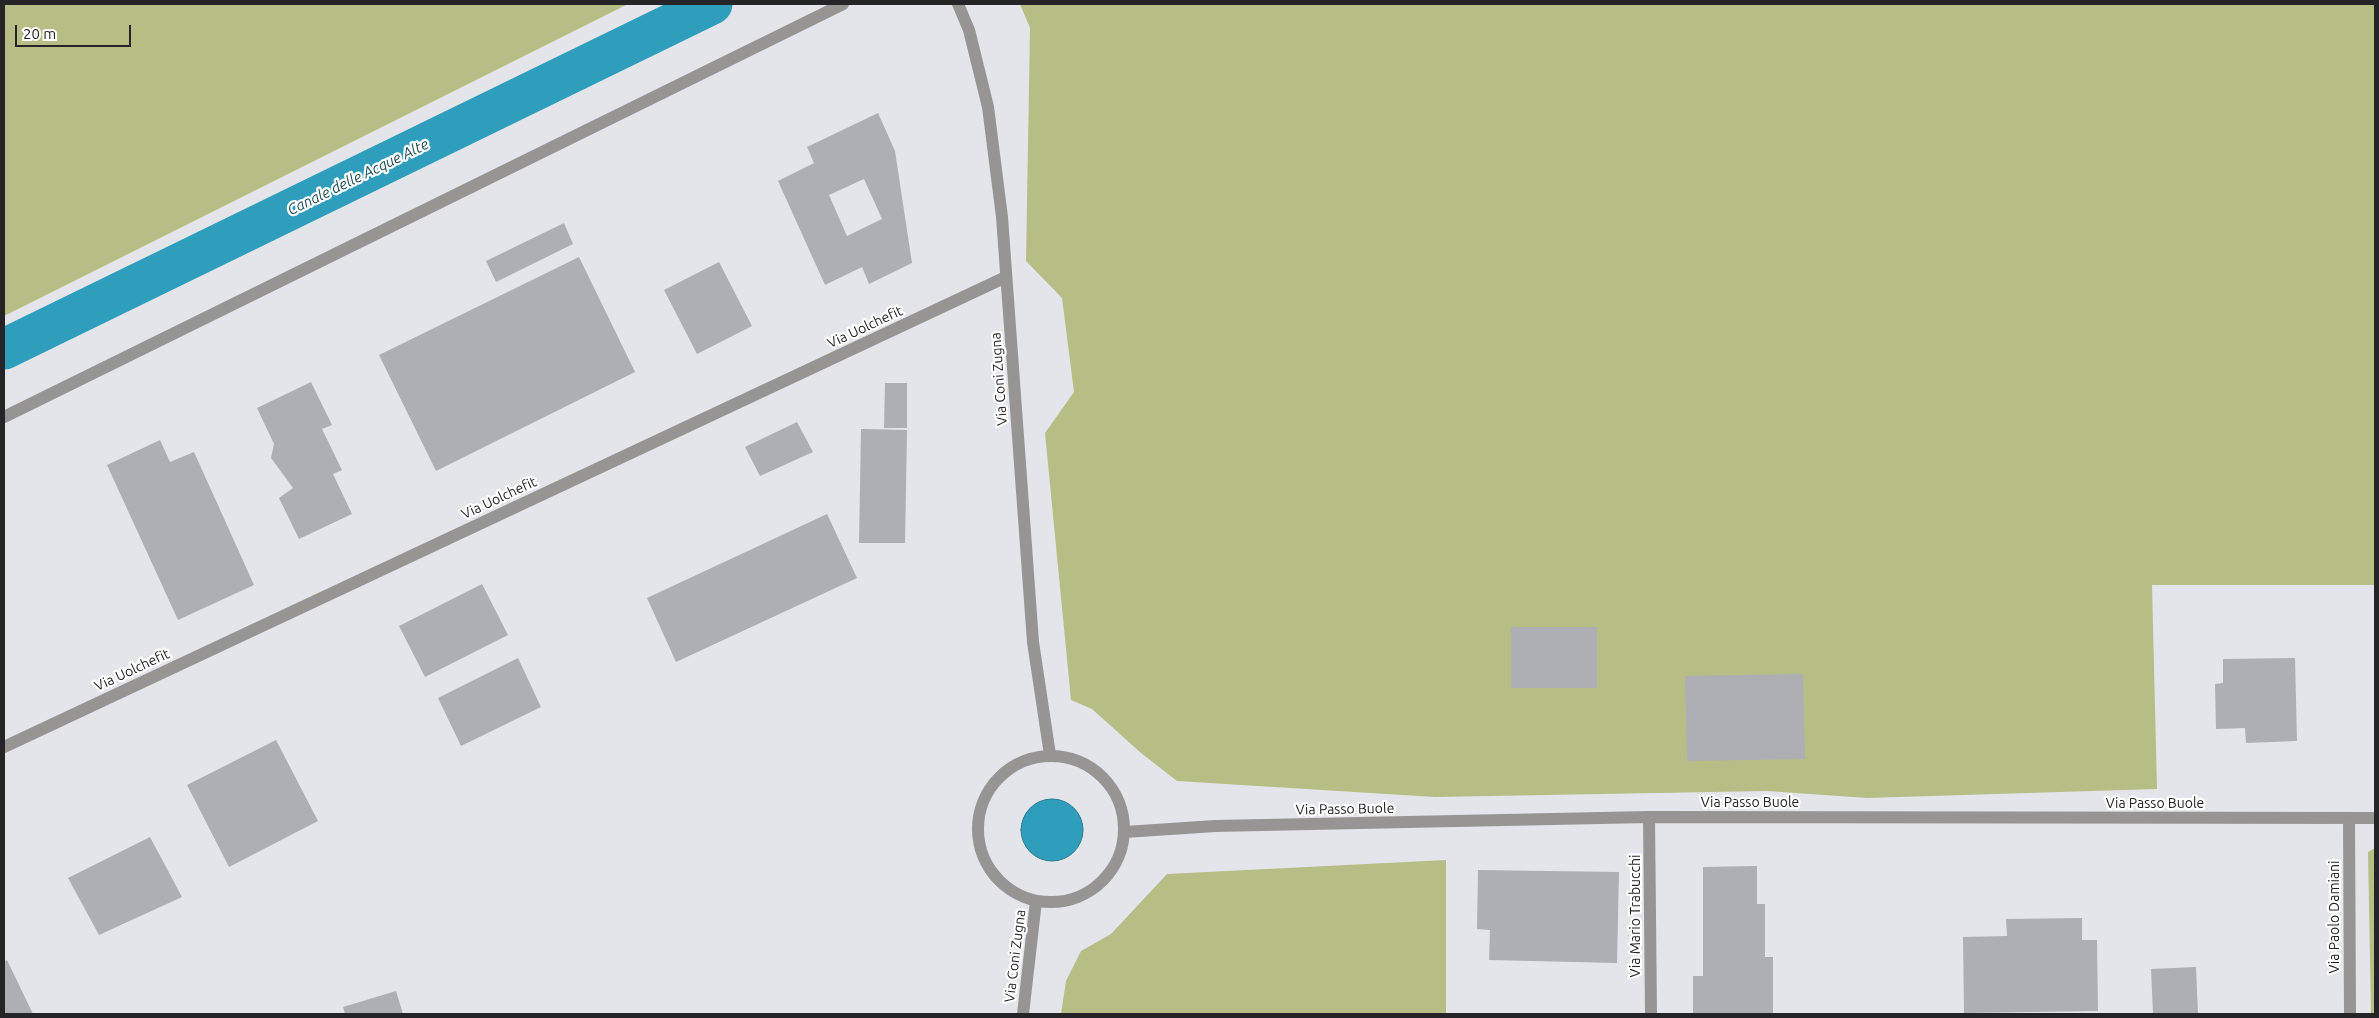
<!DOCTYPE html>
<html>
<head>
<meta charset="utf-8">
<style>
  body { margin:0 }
  #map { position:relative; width:2379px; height:1018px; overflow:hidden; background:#e3e5ea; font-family:Ubuntu,sans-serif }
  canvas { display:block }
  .frame { position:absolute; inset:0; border:5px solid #252527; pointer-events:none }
  .scale { position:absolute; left:15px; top:25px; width:116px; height:22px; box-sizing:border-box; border:2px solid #252527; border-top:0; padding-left:6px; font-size:15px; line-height:18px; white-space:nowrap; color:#252527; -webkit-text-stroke:4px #fff; paint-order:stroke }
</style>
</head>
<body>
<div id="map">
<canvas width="2379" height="1018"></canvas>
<div class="frame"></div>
<div class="scale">20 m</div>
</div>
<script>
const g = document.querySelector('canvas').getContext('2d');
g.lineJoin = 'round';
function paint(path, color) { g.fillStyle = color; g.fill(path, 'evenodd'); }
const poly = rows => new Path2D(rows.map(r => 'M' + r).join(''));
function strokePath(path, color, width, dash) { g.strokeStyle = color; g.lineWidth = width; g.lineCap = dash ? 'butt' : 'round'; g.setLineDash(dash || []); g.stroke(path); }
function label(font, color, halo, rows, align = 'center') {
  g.font = font + ' Ubuntu,sans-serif'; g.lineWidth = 4.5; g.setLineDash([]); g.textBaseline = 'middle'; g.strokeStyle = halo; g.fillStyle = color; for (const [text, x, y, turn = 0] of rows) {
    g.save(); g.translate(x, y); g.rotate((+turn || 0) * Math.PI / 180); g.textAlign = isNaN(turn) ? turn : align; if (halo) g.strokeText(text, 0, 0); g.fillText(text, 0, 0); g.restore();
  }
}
paint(poly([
  [4,4,628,4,4,316],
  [1020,4,2375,4,2375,585,2152,585,2157,789,1867,798,1767,791,1435,797,1177,781,1141,753,1092,709,1071,700,1045,433,1074,392,1062,298,1026,261,1030,28],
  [2375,848,2375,1014,2371,1014,2368,852],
  [1446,860,1446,1014,1061,1014,1066,981,1081,951,1111,934,1167,874]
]), '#b6be86');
const water = poly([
  '1021 830a31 31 0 1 1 62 0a31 31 0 1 1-62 0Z'
]);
paint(water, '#2f9ebc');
strokePath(water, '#2c7a8f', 1);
strokePath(poly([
  [4,349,712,4]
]), '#2f9ebc', 41);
paint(poly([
  [878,113,895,151,912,263,869,284,862,267,825,285,778,181,814,163,807,147],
  [864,179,882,219,847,236,829,195],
  [564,223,573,244,496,282,486,261],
  [579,257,635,372,436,471,379,355],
  [719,262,752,326,697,354,664,290],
  [311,382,332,425,322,429,342,470,333,474,352,514,299,539,279,498,293,488,271,458,274,444,257,408],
  [885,383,907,383,907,428,884,428],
  [797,422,813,452,760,476,745,447],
  [861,429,907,430,905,543,859,543],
  [160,440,170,462,194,452,254,585,178,620,107,465],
  [827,514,857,578,676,662,647,598],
  [482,584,508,635,425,677,399,626],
  [1511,627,1597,627,1597,688,1511,688],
  [518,658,541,707,461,746,438,698],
  [2295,658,2297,741,2246,743,2245,728,2216,729,2215,684,2223,683,2223,659],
  [1803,674,1805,759,1687,761,1685,676],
  [276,740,318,821,229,867,187,785],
  [150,837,182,897,99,935,68,878],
  [1757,866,1757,904,1765,904,1765,957,1773,957,1773,1014,1693,1014,1693,976,1703,976,1703,867],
  [1478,870,1619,872,1617,963,1489,960,1490,930,1477,929],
  [2082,918,2082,940,2097,940,2098,1011,1964,1013,1963,937,2007,936,2006,919],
  [7,960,33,1014,4,1014,4,962],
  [2196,967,2198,1014,2153,1014,2151,969],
  [396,991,403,1014,345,1014,343,1007]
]), '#aeafb4');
strokePath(poly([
  [4,417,843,4]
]), '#969593', 12);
strokePath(poly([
  [4,747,1006,277],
  [1649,817,1651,1014],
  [2349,819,2350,1014],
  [1125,832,1215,826,1649,817,2375,818]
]), '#969593', 12);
strokePath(poly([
  [958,4,969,30,988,107,1002,217,1033,642,1050,755],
  '978 829a73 73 0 1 1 146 0a73 73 0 1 1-146 0Z',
  [1023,1014,1036,901]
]), '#969593', 12);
label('14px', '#252527', '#fff', [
  ["Via Uolchefit",865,327,-25],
  ["Via Coni Zugna",999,379,-94],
  ["Via Uolchefit",499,498,-25],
  ["Via Uolchefit",132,670,-25],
  ["Via Passo Buole",1750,802],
  ["Via Passo Buole",2155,803],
  ["Via Passo Buole",1345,809,-1],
  ["Via Mario Trabucchi",1635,916,-90],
  ["Via Paolo Damiani",2334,917,-90],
  ["Via Coni Zugna",1015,956,-83]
]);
label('italic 15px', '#1f4c5a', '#fff', [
  ["Canale delle Acque Alte",358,177,-26]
]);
</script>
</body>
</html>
